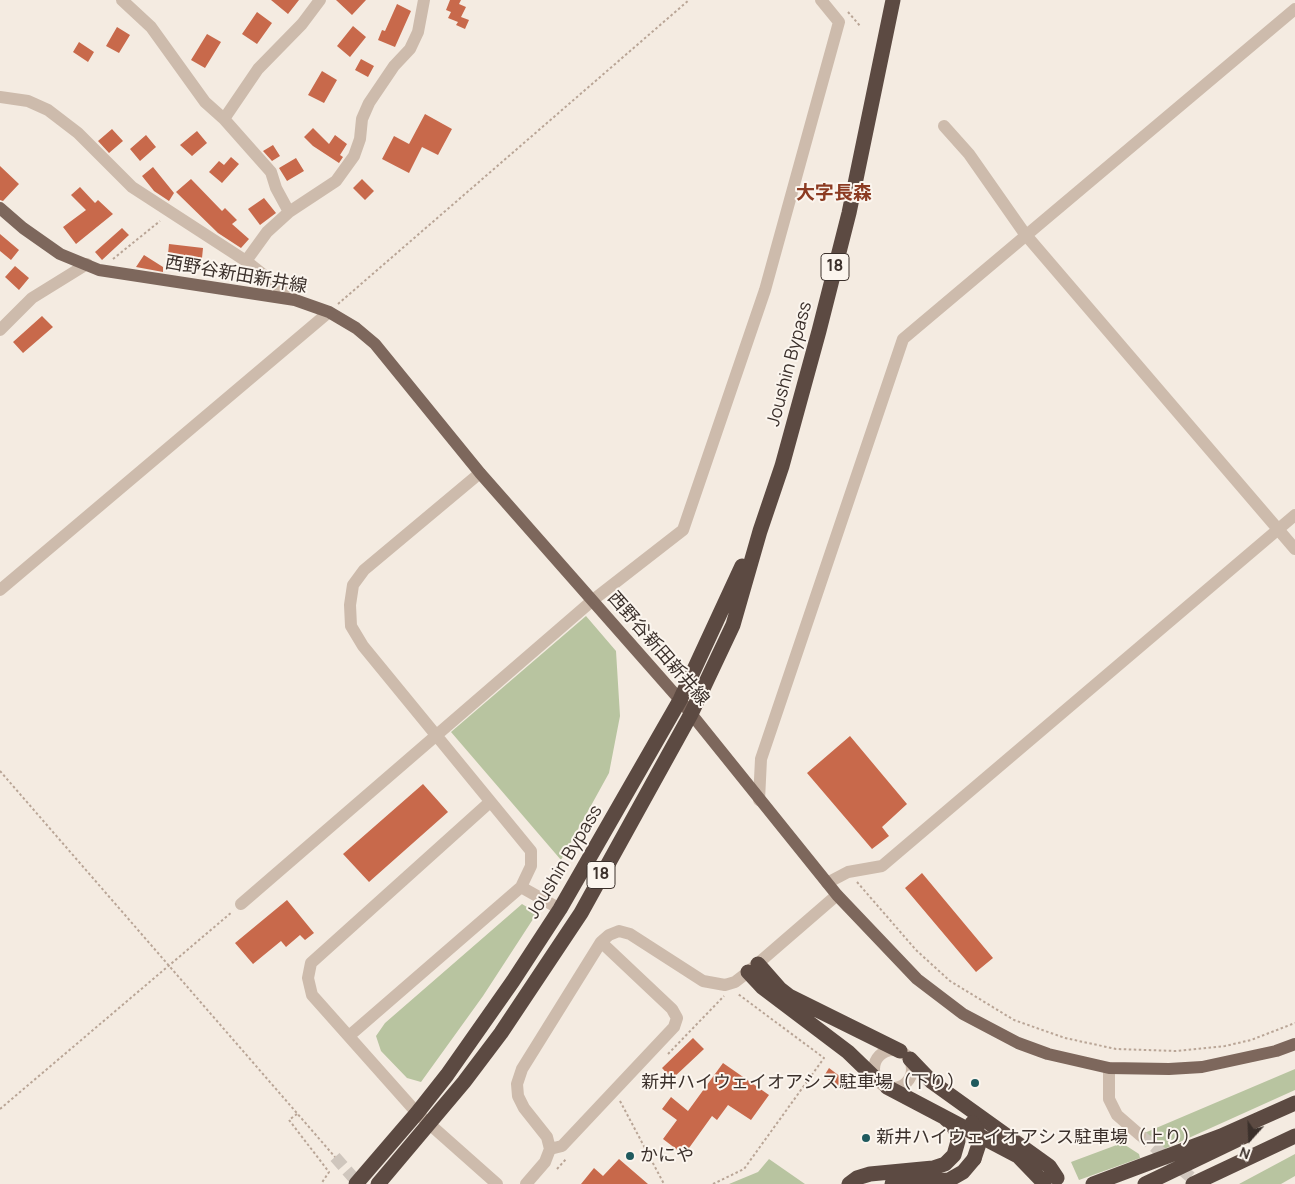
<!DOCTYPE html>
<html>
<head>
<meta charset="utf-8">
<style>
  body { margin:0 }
  #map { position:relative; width:1295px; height:1184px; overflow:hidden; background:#f4ebe1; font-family:Manrope,sans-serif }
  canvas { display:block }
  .north { position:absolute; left:1225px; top:1114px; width:50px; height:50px; -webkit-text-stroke:4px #fbf5ee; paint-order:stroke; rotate:200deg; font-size:14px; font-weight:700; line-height:20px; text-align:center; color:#3b302b }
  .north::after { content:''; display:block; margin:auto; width:18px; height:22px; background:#3b302b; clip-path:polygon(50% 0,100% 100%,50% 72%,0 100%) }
</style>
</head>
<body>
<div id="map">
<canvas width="1295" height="1184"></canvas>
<div class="north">N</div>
</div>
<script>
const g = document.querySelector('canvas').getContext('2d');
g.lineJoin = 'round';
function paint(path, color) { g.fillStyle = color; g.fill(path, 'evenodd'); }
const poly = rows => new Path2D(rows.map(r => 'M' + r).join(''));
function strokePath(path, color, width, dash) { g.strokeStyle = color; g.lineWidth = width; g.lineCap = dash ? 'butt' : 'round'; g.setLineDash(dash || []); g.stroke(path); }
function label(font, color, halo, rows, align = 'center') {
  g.font = font + ' Manrope,"Noto Sans JP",sans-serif'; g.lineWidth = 4; g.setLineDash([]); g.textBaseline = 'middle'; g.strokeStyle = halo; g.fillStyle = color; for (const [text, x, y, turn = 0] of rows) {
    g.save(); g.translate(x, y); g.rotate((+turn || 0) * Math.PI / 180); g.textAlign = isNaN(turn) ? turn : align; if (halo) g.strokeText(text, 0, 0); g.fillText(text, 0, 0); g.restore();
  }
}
paint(poly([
  [586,616,616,651,620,716,609,773,561,860,451,732],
  [522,904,537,913,483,996,421,1082,407,1078,381,1051,376,1036,385,1023],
  [1295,1069,1295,1090,1162,1150,1142,1134],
  [1122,1143,1139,1154,1140,1158,1079,1180,1071,1162],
  [1295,1154,1295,1176,1281,1184,1239,1184],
  [769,1159,805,1184,729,1184,758,1172]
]), '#b8c4a0');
paint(poly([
  [271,0,299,0,288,14],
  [336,0,366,0,352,15],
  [450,0,461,0,459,4,466,7,461,17,469,20,465,29,456,25,458,22,448,18,451,12,446,10],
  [397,4,411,11,395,47,378,40,382,30,385,31],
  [257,12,272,23,257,44,242,34],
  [353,26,366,37,350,57,337,46],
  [117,27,130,35,119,53,106,46],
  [207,34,221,42,205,68,191,60],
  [79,42,94,52,88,62,73,52],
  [361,59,374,66,368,77,355,70],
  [322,71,337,80,324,103,308,95],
  [425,114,452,129,438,155,422,147,409,173,382,159,394,136,409,144],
  [313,128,329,144,335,135,347,144,340,155,343,157,339,163,313,146,304,137],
  [112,129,123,141,109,153,98,141],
  [197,131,207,143,192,156,180,145],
  [146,135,156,147,140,161,130,149],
  [273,145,280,156,272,161,263,151],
  [231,157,239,164,222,183,209,172,219,161,224,165],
  [296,158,304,171,287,181,279,168],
  [0,166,19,184,3,201,0,200],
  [153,167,174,193,169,201,154,191,142,176],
  [191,179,222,211,225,208,237,220,232,224,249,239,241,248,218,233,176,192],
  [362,179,374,191,365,200,353,188],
  [80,187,95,203,98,200,113,214,76,244,63,227,86,210,71,195],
  [264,198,276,213,260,225,248,209],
  [122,228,129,235,102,260,95,252],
  [0,234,19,250,11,260,0,251],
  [169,244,203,248,201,268,167,265],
  [144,255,163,267,163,272,136,267],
  [15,266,29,278,19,290,5,277],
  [42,316,53,327,23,353,13,342],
  [850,736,907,804,882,827,889,836,872,849,807,773],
  [423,784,448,812,369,882,343,854],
  [922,873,993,958,976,972,905,888],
  [287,900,314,933,305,940,300,935,286,947,281,941,253,964,235,943],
  [693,1038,704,1049,672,1079,662,1068],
  [723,1063,769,1095,751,1120,728,1105,717,1120,712,1116,684,1155,663,1139,677,1120,662,1109,671,1097,688,1111],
  [829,1068,850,1084,844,1091,824,1076],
  [619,1159,648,1184,581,1184,594,1168,603,1176]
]), '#c8694b');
strokePath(poly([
  [1140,1135,1199,1184],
  [335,1157,359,1184]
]), '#cfc6bd', 12, [12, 6]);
strokePath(poly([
  [848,12,861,27],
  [113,259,160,221],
  [338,304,689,0],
  [0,771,335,1157],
  [857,882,916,950,950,981,1014,1020,1065,1038,1116,1049,1176,1051,1225,1046,1251,1040,1295,1023],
  [668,1054,724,996],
  [620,1101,664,1184],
  [0,1109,232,912],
  [297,1114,289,1120,329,1172,321,1184],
  [557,1169,567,1158],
  [713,1184,744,1169,824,1058,738,994]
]), '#b9a596', 2, [2.5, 2.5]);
strokePath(poly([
  [122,0,151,27,205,102,224,119,271,172,276,188,289,212],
  [0,97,28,101,48,110,78,133,132,187,246,261,295,300],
  [224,119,258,69,302,24,320,0],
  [944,126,969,154,1025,234,1295,549],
  [246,261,267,232,289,212,336,181,354,156,360,139,362,119,369,103,394,66,410,49,418,32,424,0],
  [0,330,32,298,87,264],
  [0,590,329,312],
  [759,800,761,759,903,339,1295,9],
  [490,802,311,963,308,978,312,995,417,1113,497,1184],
  [827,883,848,872,882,866,1295,515],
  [521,887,560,909],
  [241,904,593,600,683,530,765,290,839,22,821,0],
  [349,1036,521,887,531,866,531,851,363,646,351,626,350,605,353,585,364,570,480,473],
  '874 1069a19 19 0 1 1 38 0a19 19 0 1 1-38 0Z',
  [1109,1068,1109,1099,1117,1115,1140,1135],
  [550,1149,562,1146,674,1027,677,1018,672,1009,601,942],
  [526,1184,545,1162,550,1149,547,1137,524,1108,518,1096,517,1084,522,1069,601,942,609,935,619,931,630,934,703,981,725,985,735,982,748,972,837,895]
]), '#cdbbac', 12);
strokePath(poly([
  [0,208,23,228,60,254,99,270,295,300,329,312,356,328,375,344,480,473,680,700,837,895,917,979,963,1014,1018,1043,1048,1054,1109,1068,1169,1069,1202,1067,1276,1051,1295,1044]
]), '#7d675c', 12);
strokePath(poly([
  [758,964,780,989,789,996,900,1051],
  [748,972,762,987,848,1052,877,1080],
  [910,1059,932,1082,1049,1166,1057,1178],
  [887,1087,1018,1156,1044,1183],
  [356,1184,417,1113,447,1075,513,981,560,909,680,700,742,566],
  [378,1184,464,1082,501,1033,581,913,691,714,733,625,760,531,782,466,819,331,849,213,893,0],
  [849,1184,857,1178,870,1174,933,1168,945,1164,954,1155,958,1141,957,1133,952,1124,946,1119],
  [892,1184,949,1180,963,1172,974,1159],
  [1093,1184,1221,1136,1295,1103],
  [1145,1184,1245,1136],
  [1193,1184,1295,1136]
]), '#5c4a42', 15);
strokePath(poly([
  [972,1123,977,1130,979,1144,974,1159]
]), '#5c4a42', 15);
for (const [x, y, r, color] of [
  [975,1083,5,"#1f5a5e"],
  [866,1138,5,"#1f5a5e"],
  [630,1156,5,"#1f5a5e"]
]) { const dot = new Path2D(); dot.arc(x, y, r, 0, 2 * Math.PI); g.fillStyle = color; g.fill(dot); strokePath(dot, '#fbf5ee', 2); }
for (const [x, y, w] of [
  [835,267,28],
  [601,875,28]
]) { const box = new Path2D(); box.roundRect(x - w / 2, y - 13.5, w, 27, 4); g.fillStyle = '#fbf5ee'; g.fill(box); strokePath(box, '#3b302b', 1); }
label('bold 16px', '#3b302b', null, [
  ["18",835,267],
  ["18",601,875]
]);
label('18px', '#3b302b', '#fbf5ee', [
  ["西野谷新田新井線",236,275,10],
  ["Joushin Bypass",790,364,-75],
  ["西野谷新田新井線",658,649,49],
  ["Joushin Bypass",565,862,-59]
]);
label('18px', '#3b302b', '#fbf5ee', [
  ["新井ハイウェイオアシス駐車場（下り）",965,1083,"right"],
  ["新井ハイウェイオアシス駐車場（上り）",876,1138],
  ["かにや",640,1156]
], 'left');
label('bold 19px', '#8c3b22', '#fbf5ee', [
  ["大字長森",834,194]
]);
</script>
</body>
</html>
